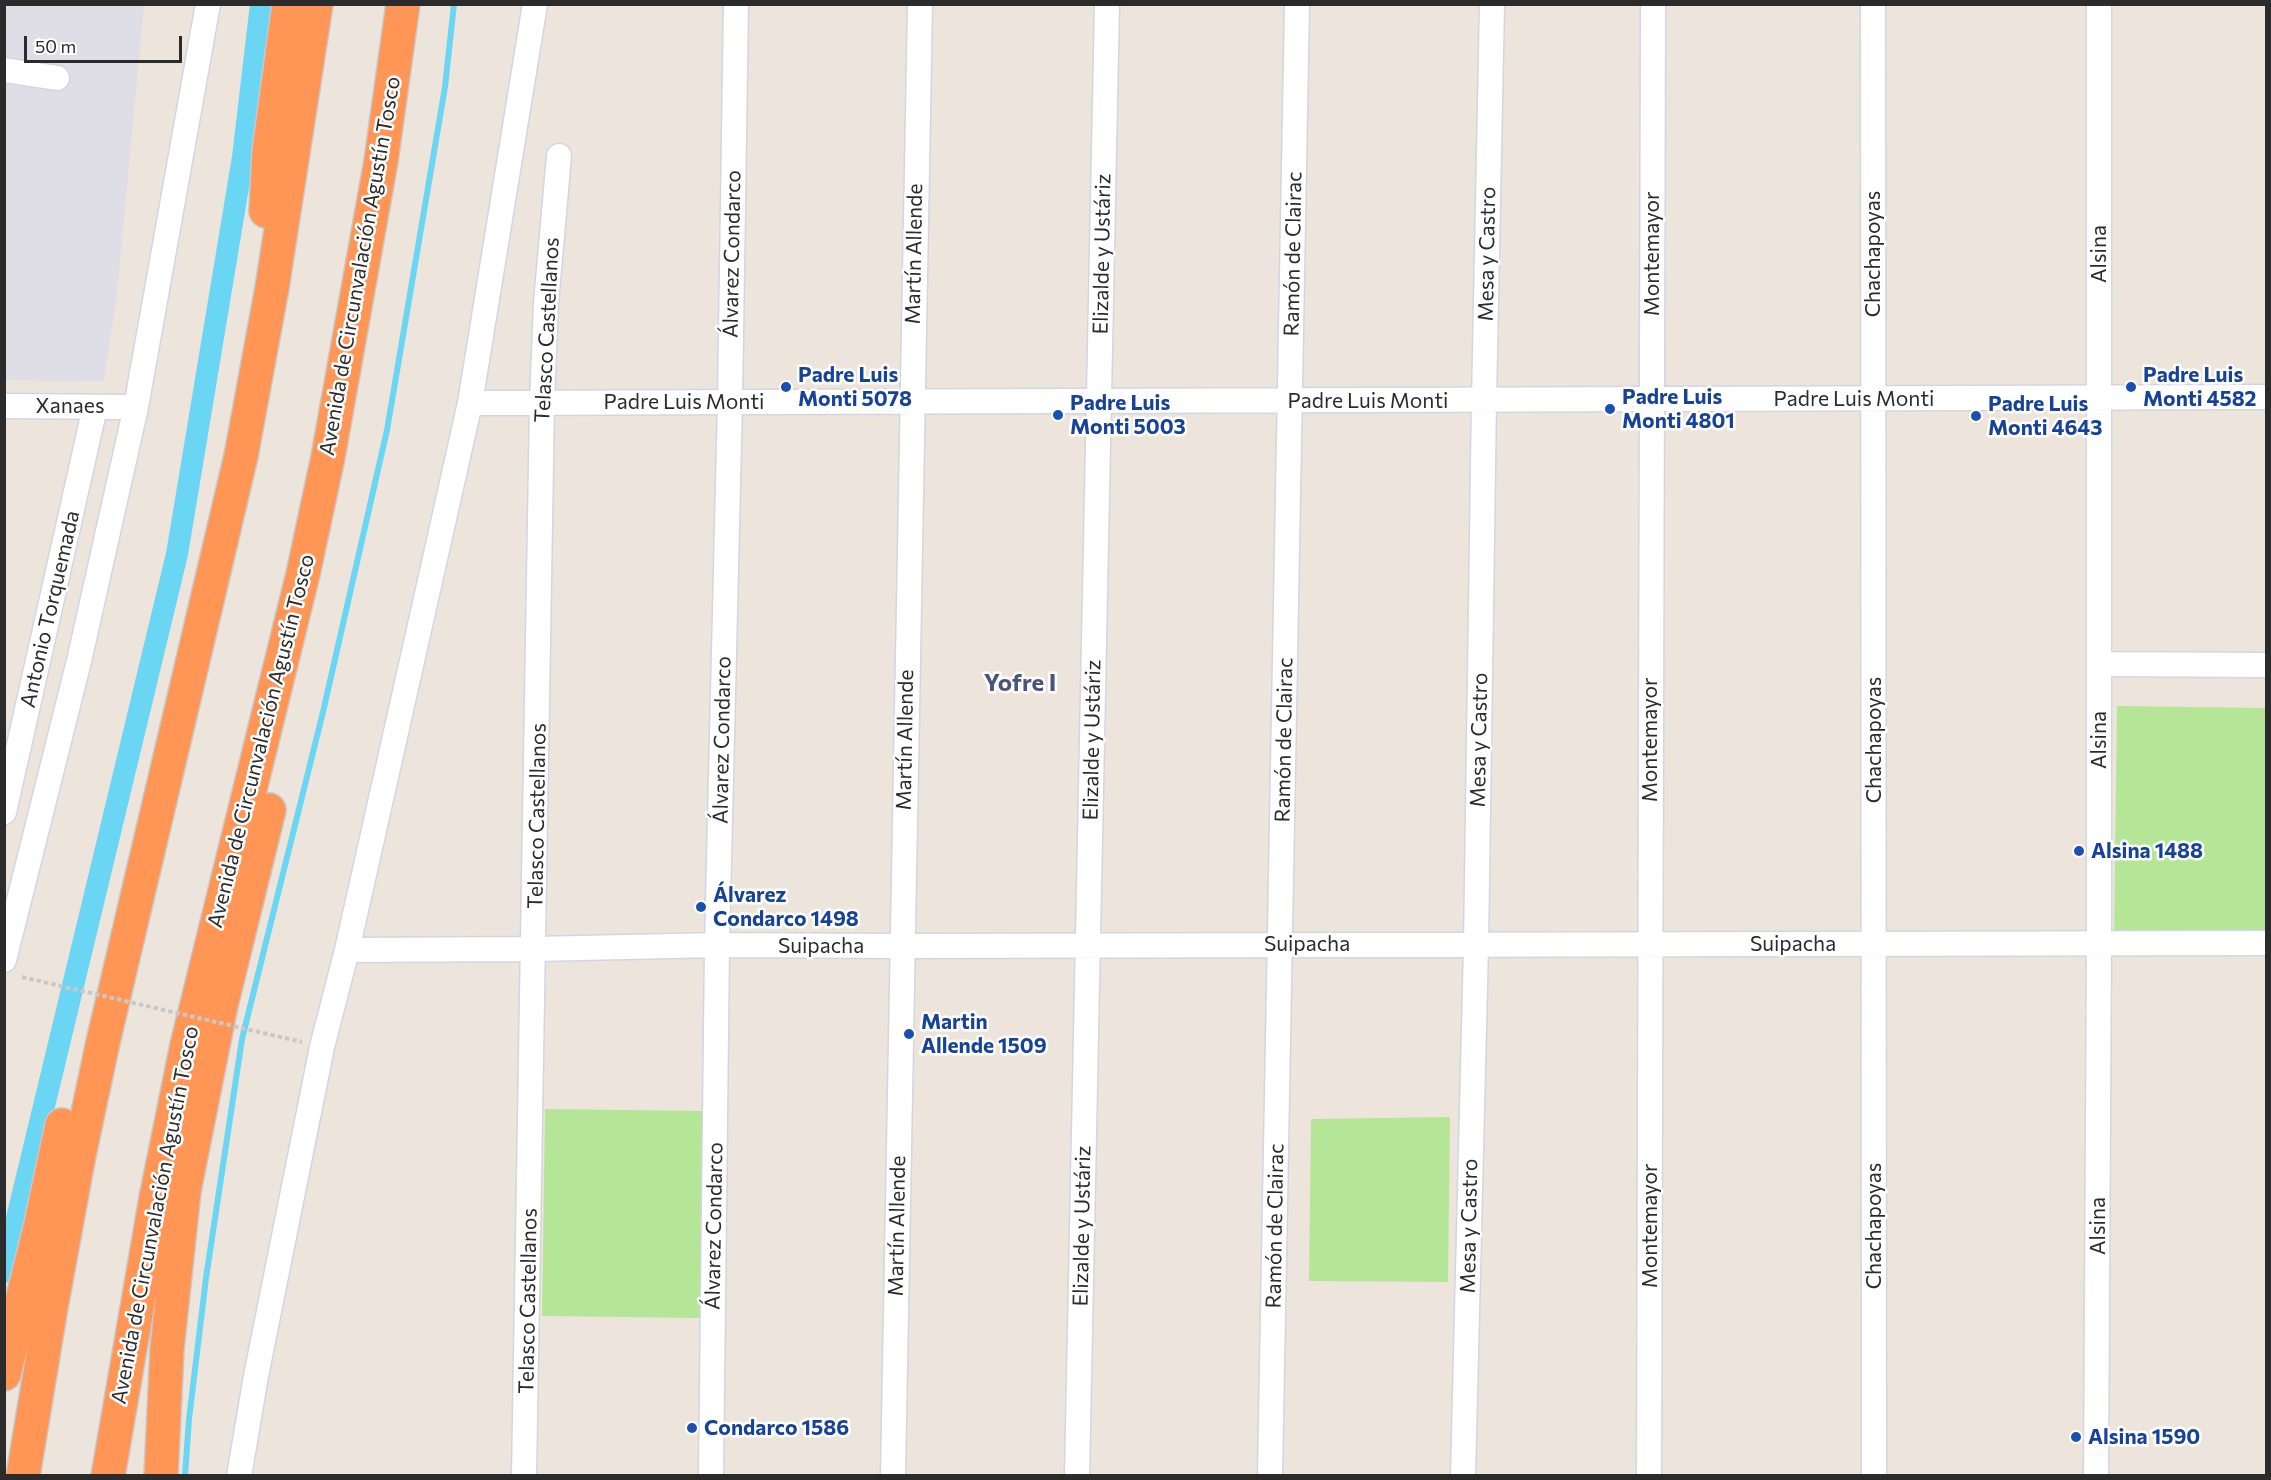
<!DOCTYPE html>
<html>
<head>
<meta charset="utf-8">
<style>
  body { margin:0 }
  #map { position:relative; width:2271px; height:1480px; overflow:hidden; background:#ede5dc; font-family:Commissioner,sans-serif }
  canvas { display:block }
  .frame { position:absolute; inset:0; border:6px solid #2b2b2b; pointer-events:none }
  .scale { position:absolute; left:24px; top:36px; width:158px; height:27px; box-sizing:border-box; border:3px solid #2b2b2b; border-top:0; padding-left:8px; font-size:18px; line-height:21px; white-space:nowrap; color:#2b2b2b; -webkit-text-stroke:4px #fff; paint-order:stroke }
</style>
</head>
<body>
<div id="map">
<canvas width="2271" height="1480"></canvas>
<div class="frame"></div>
<div class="scale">50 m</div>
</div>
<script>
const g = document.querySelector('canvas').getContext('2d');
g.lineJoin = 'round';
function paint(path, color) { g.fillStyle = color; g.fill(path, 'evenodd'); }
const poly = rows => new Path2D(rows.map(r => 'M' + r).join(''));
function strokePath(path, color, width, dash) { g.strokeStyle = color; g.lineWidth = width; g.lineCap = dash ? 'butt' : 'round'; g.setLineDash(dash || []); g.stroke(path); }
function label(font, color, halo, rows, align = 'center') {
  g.font = font + ' Commissioner,sans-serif'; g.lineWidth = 5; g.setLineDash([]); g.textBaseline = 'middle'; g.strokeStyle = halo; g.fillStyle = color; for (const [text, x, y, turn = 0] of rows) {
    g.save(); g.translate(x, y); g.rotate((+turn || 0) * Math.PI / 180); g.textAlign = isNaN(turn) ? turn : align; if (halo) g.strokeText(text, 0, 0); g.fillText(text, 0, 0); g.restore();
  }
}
paint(poly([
  [5,5,144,5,117,294,104,381,5,380]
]), '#dfdde5');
paint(poly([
  [2117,706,2266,708,2266,937,2114,935],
  [545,1109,704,1111,701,1318,542,1316],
  [1450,1117,1448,1282,1309,1281,1311,1119]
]), '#b5e697');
strokePath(poly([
  [185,1476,189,1419,206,1278,242,1039,323,712,387,430,445,87,454,4]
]), '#6bd6f3', 6);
strokePath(poly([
  [4,1272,177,554,243,157,261,4]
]), '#6bd6f3', 22);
const minor = poly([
  [1873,4,1874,1476],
  [4,70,57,78],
  [470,403,2266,397],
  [4,406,136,407],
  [2099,664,2266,665],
  [4,812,95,407],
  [347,950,535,949,717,945,901,946,2266,943],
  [4,960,79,661,136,407,208,4],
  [239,1476,256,1376,322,1047,347,950,470,403,535,4],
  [524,1476,542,402,546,303,559,156],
  [711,1476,717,945,730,401,736,4],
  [893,1476,920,4],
  [1077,1476,1107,4],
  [1270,1476,1297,4],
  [1463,1476,1476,946,1484,401,1492,4],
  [1649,1476,1653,4],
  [2096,1476,2099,943,2099,4]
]);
const highway = poly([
  [266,211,269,151,289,4],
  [4,1374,40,1228,62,1125],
  [23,1476,51,1307,79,1155,103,1042,241,456,272,288,316,4],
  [108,1476,156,1198,187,1045,303,574,328,457,381,161,403,4],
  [161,1476,167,1349,184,1191,221,1005,269,810]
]);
strokePath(minor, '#d1d6e4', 27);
strokePath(highway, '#c8c8c8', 36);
strokePath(minor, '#fff', 24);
strokePath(highway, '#ff9655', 33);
strokePath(poly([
  [22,977,302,1042]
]), '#c8c8c8', 4, [4.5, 3]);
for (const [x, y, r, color] of [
  [786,387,6,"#1a4fb4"],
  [2131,387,6,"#1a4fb4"],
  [1610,409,6,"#1a4fb4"],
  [1058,415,6,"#1a4fb4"],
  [1976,416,6,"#1a4fb4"],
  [2079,851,6,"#1a4fb4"],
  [701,907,6,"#1a4fb4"],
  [909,1034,6,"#1a4fb4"],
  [692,1428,6,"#1a4fb4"],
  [2076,1437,6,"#1a4fb4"]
]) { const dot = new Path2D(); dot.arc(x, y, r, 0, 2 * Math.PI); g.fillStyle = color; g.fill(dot); strokePath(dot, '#fff', 2); }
label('21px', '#2b2b2b', '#fff', [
  ["Álvarez Condarco",732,254,-89],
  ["Martín Allende",914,254,-89],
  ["Elizalde y Ustáriz",1102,254,-89],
  ["Ramón de Clairac",1293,254,-89],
  ["Mesa y Castro",1487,254,-89],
  ["Montemayor",1652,254,-90],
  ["Chachapoyas",1873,254,-90],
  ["Alsina",2099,254,-90],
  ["Avenida de Circunvalación Agustín Tosco",360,266,-80],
  ["Telasco Castellanos",547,330,-87],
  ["Padre Luis Monti",1854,399],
  ["Padre Luis Monti",1368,401],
  ["Padre Luis Monti",684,402],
  ["Xanaes",70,406],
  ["Antonio Torquemada",50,609,-77],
  ["Álvarez Condarco",722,740,-89],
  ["Martín Allende",905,740,-89],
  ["Elizalde y Ustáriz",1092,740,-89],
  ["Ramón de Clairac",1284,740,-89],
  ["Mesa y Castro",1479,740,-89],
  ["Montemayor",1650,740,-90],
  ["Chachapoyas",1874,740,-90],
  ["Alsina",2099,740,-90],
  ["Avenida de Circunvalación Agustín Tosco",261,741,-76],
  ["Telasco Castellanos",537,816,-89],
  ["Suipacha",1307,944],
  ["Suipacha",1793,944],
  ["Suipacha",821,946],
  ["Avenida de Circunvalación Agustín Tosco",155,1215,-79],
  ["Álvarez Condarco",714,1226,-89],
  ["Martín Allende",897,1226,-89],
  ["Elizalde y Ustáriz",1082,1226,-89],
  ["Ramón de Clairac",1275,1226,-89],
  ["Mesa y Castro",1469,1226,-89],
  ["Montemayor",1650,1226,-90],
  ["Chachapoyas",1874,1226,-90],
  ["Alsina",2098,1226,-90],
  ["Telasco Castellanos",528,1301,-89]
]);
label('bold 21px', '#164399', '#fff', [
  ["Padre Luis",798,375],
  ["Monti 5078",798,399],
  ["Padre Luis",2143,375],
  ["Monti 4582",2143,399],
  ["Padre Luis",1622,397],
  ["Monti 4801",1622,421],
  ["Padre Luis",1070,403],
  ["Monti 5003",1070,427],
  ["Padre Luis",1988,404],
  ["Monti 4643",1988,428],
  ["Alsina 1488",2091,851],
  ["Álvarez",713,895],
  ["Condarco 1498",713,919],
  ["Martin",921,1022],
  ["Allende 1509",921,1046],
  ["Condarco 1586",704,1428],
  ["Alsina 1590",2088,1437]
], 'left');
label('bold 24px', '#49557d', '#fff', [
  ["Yofre I",1020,683]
]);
</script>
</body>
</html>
